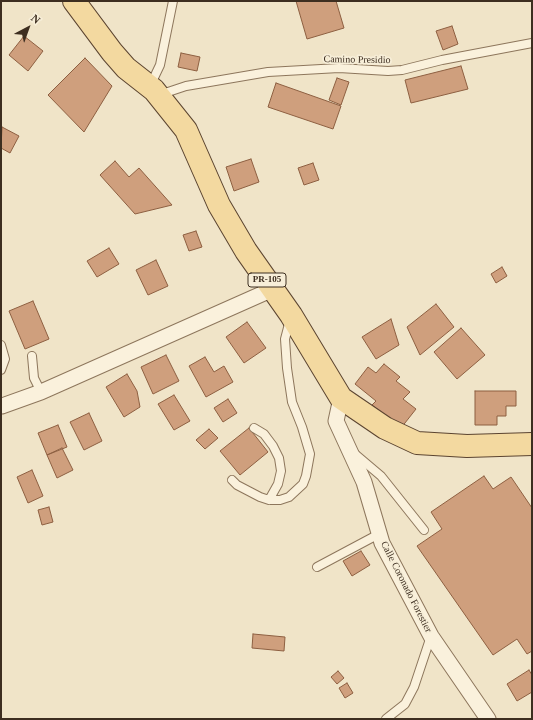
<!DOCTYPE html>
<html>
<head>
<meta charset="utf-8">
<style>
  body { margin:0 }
  #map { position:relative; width:533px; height:720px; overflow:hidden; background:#f0e4c8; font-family:"Times New Roman",serif }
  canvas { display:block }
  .frame { position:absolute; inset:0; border:2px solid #3d2e20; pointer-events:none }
  .north { position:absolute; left:8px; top:8px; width:40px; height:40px; -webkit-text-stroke:3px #f7eed8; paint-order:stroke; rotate:41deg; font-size:11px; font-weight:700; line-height:16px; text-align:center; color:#3d2e20 }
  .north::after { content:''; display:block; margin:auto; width:14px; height:18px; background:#3d2e20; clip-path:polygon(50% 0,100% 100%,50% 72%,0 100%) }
</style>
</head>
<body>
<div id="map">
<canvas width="533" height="720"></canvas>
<div class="frame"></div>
<div class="north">N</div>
</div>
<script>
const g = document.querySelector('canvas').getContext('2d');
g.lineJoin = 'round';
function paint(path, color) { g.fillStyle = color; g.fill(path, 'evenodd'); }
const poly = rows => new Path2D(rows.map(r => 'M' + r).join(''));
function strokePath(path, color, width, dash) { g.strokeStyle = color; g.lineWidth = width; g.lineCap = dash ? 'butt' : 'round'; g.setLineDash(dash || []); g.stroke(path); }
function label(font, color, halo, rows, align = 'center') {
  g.font = font + ' "Times New Roman",serif'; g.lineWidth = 3.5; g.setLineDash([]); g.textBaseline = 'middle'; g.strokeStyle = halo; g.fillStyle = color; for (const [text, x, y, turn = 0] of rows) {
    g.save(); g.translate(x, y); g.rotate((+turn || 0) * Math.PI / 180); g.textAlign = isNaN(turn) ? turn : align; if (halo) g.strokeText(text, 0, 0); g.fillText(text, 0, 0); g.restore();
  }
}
const building = poly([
  [296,1,336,1,344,28,307,39,296,1],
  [452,26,458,44,443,50,436,31,452,26],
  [24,36,43,51,28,71,9,55,24,36],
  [181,53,200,57,197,71,178,67,181,53],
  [85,58,112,86,84,132,48,95,85,58],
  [461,66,468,89,411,103,405,80,461,66],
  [337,78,349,82,341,105,329,100,337,78],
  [276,83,341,106,333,129,268,107,276,83],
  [2,127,19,136,10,153,1,148,2,127],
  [251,159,259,182,234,191,226,167,251,159],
  [115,161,129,177,139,168,172,205,135,214,100,175,115,161],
  [313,163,319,180,304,185,298,168,313,163],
  [196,231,202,247,189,251,183,235,196,231],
  [109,248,119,264,97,277,87,261,109,248],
  [156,260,168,286,148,295,136,270,156,260],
  [502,267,507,276,496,283,491,274,502,267],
  [33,301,49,339,25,349,9,311,33,301],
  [436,304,454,327,420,355,407,327,436,304],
  [391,319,399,345,376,359,362,337,391,319],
  [247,322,266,348,244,363,226,337,247,322],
  [461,328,485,355,457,379,434,352,461,328],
  [166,355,179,381,153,394,141,367,166,355],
  [205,357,214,372,224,366,233,382,206,397,189,366,205,357],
  [384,364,400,377,396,381,410,392,403,399,416,409,401,428,372,405,376,401,355,384,368,367,376,373,384,364],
  [127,374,137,391,140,407,124,417,106,387,127,374],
  [475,391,516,391,516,406,506,406,506,416,497,416,497,425,475,425,475,391],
  [174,395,190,421,174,430,158,404,174,395],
  [228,399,237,413,223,422,214,408,228,399],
  [89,413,102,441,84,450,70,422,89,413],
  [58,425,67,447,47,455,38,433,58,425],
  [249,428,268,452,240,475,220,451,249,428],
  [209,429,218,438,205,449,196,440,209,429],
  [62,448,73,470,57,478,47,455,62,448],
  [32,470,43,496,28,503,17,477,32,470],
  [484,476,493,489,511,477,532,508,532,651,527,654,517,639,493,655,417,546,442,529,431,512,484,476],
  [49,507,53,522,42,525,38,510,49,507],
  [361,551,370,565,352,576,343,561,361,551],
  [253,634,285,637,284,651,252,648,253,634],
  [529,670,532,675,532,692,517,701,507,684,529,670],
  [338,671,344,678,337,684,331,677,338,671],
  [347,683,353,693,345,698,339,688,347,683]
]);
paint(building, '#cf9f7d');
strokePath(building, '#8d5f41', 1);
const service = poly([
  [150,86,160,65,173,1],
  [159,95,186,86,268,72,339,68,388,71,402,70,442,60,532,43],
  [1,345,5,359,1,370],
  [32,356,34,378,41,392],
  [254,428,264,434,273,446,279,458,281,471,278,484,269,500],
  [355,454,381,476,424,530],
  [232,480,237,485,260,497,269,500,280,500,289,497,303,484,306,476,310,454,302,427,292,402,287,368,285,339,290,320],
  [317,567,379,534],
  [386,719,405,704,414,687,431,636]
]);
const minor = poly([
  [341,398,336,421,364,482,382,543,431,636,488,719],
  [2,406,41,392,273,289]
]);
const primary = poly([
  [74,1,112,52,126,68,154,90,186,130,219,205,246,251,291,315,341,398,385,428,417,443,467,446,532,444]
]);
strokePath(service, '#8d765c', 10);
strokePath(minor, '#8d765c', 17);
strokePath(primary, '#5b4430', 24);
strokePath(service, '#faf1dc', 8);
strokePath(minor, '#faf1dc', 15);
strokePath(primary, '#f3d9a0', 22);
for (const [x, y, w] of [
  [267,280,38]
]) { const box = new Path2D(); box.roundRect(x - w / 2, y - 7, w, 14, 3); g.fillStyle = '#f7eed8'; g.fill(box); strokePath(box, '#3d2e20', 1); }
label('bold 9px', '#3d2e20', null, [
  ["PR-105",267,280]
]);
label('10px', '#3d2e20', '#f7eed8', [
  ["Camino Presidio",357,60,1],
  ["Calle Coronado Forestier",406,587,63]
]);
</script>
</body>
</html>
